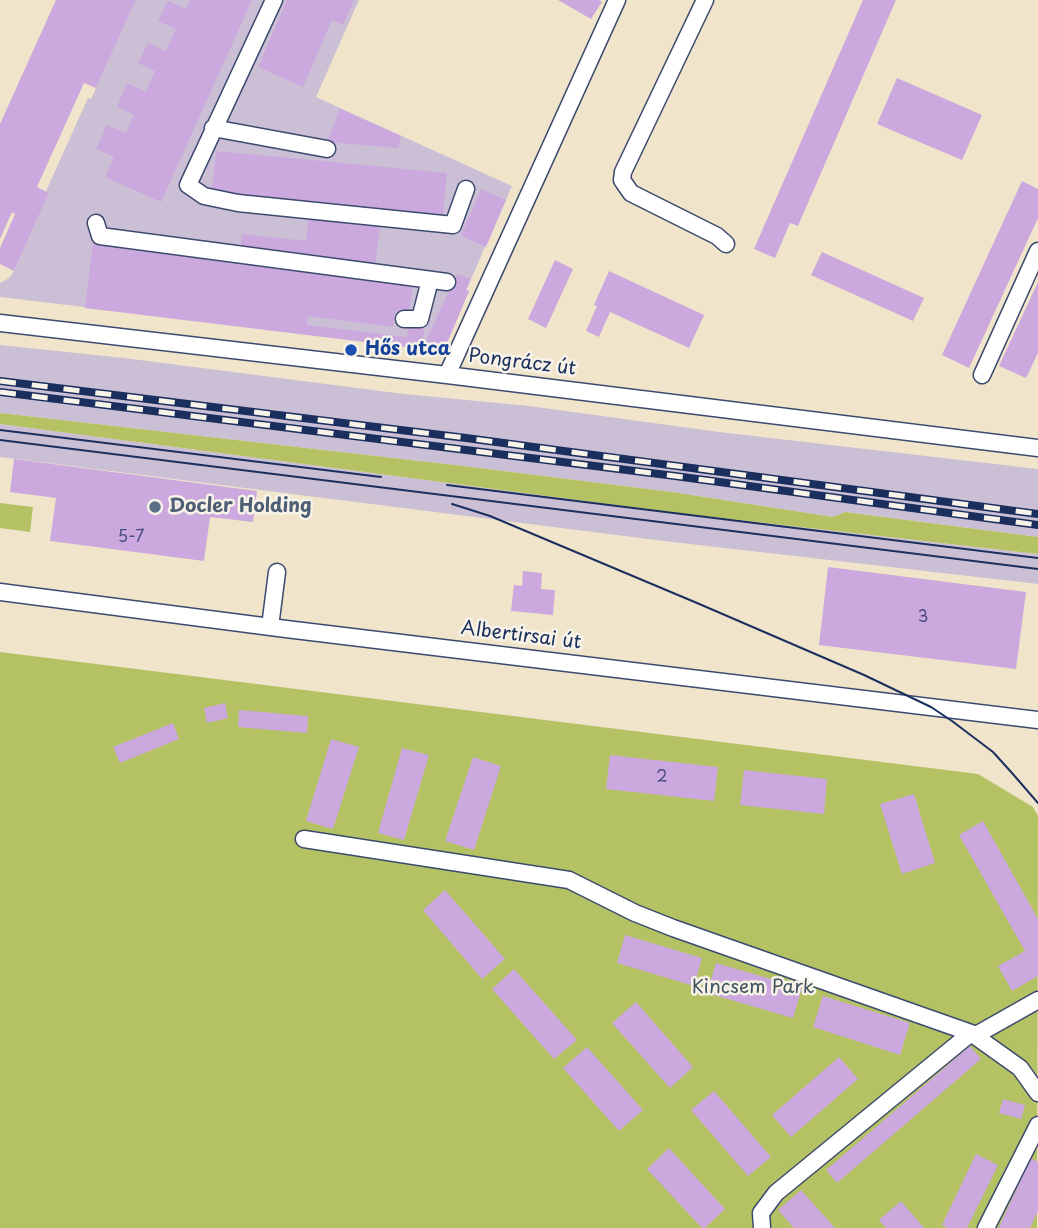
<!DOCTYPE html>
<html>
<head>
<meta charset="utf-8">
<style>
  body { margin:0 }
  canvas { display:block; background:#f0e5cb }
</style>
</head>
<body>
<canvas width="1038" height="1228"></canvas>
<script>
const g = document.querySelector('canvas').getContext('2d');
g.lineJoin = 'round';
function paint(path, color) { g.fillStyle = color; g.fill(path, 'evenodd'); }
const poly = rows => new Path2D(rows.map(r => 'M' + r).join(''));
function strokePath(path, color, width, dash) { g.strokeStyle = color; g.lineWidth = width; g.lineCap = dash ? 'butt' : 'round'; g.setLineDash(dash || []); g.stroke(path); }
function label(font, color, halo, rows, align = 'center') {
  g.font = font + ' "Playpen Sans",sans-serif'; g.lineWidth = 5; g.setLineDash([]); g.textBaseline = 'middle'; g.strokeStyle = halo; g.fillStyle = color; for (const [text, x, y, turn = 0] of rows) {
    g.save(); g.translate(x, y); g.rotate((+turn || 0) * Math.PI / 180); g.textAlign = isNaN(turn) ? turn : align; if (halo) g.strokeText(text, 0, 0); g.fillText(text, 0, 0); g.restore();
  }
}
paint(poly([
  [136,0,359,0,316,97,512,186,471,279,466,290,469,291,444,350,0,297,0,283,9,278,14,271,49,193,46,191,88,98,91,99],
  [0,345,124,358,404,394,529,406,719,432,1038,469,1038,537,846,512,833,517,672,492,463,466,0,413],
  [0,424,669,512,1038,554,1038,584,664,541,0,457]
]), '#cbbfd5');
paint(poly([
  [0,413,463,466,672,492,833,517,845,512,1038,537,1038,554,669,512,0,424],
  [0,503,33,507,30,532,0,528],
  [0,652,978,774,1033,807,1038,816,1037,1228,0,1228]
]), '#b5c264');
paint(poly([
  [56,0,136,0,96,88,84,83,37,187,49,193,14,271,0,264,0,248,15,214,12,212,0,239,0,124],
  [190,0,252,0,161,202,105,177,114,157,96,149,107,125,126,133,134,115,117,107,127,83,146,92,155,71,138,63,148,43,166,51,176,29,158,21,168,1,186,9],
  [287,0,354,0,343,25,332,20,303,87,258,67],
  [558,0,599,0,602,2,591,19],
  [863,0,896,0,798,226,790,223,775,258,754,249],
  [897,78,982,115,962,160,877,124],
  [340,109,401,136,398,148,327,142],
  [216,151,447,173,443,215,212,192],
  [1022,181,1038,189,1038,218,969,368,942,355],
  [481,189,506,200,486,247,461,236],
  [309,216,380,225,375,266,240,250,242,234,306,241],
  [93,242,413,281,409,313,395,311,393,327,308,316,307,325,407,337,408,327,424,328,422,349,85,308],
  [822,252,924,298,913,321,811,275],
  [555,260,573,269,546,328,528,319],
  [609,271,704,315,689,348,610,312,599,337,586,331,597,306,594,305],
  [457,274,471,279,466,290,469,291,444,350,422,349],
  [1038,282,1038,353,1026,378,999,366],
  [14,459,257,491,253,522,210,517,204,561,50,541,56,498,10,492],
  [828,567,1026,592,1016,669,819,645],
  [523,571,542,573,541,589,555,590,553,615,511,611,514,585,522,586],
  [225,703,228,718,207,723,204,708],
  [239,710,308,716,307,733,238,727],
  [173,723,179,739,120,763,113,747],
  [331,739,359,747,333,829,306,821],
  [402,748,429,755,404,840,378,833],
  [610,755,718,767,714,801,606,789],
  [473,757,501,766,474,850,445,841],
  [744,770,827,779,824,814,740,805],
  [914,794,935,863,902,874,880,804],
  [983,821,1038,919,1038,976,1012,991,998,966,1025,951,959,835],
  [445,890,505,959,482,979,423,910],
  [625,935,702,958,694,986,617,963],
  [716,963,802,988,793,1018,707,993],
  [514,969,577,1040,554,1059,492,989],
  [823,996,910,1023,900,1055,813,1027],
  [636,1002,693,1067,670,1088,612,1023],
  [970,1046,981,1059,837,1183,826,1170],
  [587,1047,643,1110,619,1131,563,1068],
  [839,1057,858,1079,791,1137,772,1115],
  [714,1091,771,1157,748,1176,691,1110],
  [1003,1099,1025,1105,1021,1119,999,1113],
  [669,1148,725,1209,705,1228,702,1228,647,1169],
  [976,1154,998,1165,967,1228,948,1228,942,1225],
  [1031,1158,1038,1162,1038,1211,1030,1228,1001,1228,999,1227],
  [801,1190,835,1228,794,1228,778,1210],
  [901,1201,924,1228,886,1228,879,1220]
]), '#cba8dd');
const minor = poly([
  [274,0,188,185,204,196,238,203,453,225,466,189],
  [705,0,623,172,622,180,631,193,717,236,726,244],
  [213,128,327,149],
  [96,223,100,236,447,282],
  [404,319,420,319,430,280],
  [0,323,447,375,1038,448],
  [447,375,617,0],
  [982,375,1038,251],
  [0,592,286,629,1038,720],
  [270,627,277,572],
  [304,839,569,880,635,913,673,928,971,1033,1020,1068,1038,1093],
  [976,1035,1038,1000],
  [762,1228,761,1213,776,1193,971,1033],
  [986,1228,1038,1125]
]);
strokePath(minor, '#3b4a6e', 19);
strokePath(minor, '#fff', 16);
strokePath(poly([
  [0,430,381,477],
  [0,440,1038,569],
  [447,485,1038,558],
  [452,504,490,516,697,603,864,675,931,707,952,721,993,752,1012,773,1038,803]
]), '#1b2f5e', 2);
const rail = poly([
  [0,381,466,438,1038,514],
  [0,392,675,476,1038,525]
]);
strokePath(rail, '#1b2f5e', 8);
strokePath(rail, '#f7f3e8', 5, [16]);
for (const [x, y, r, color] of [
  [351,350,7,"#1a4fb4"],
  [155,507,7,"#5c6f8a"]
]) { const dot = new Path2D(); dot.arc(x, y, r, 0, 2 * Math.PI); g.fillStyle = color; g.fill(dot); strokePath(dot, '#f7f3e8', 2.5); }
label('16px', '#474d7e', null, [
  ["5-7",131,538],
  ["3",923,618],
  ["2",662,778]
]);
label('bold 19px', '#164399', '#f7f3e8', [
  ["Hős utca",365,350]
], 'left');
label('19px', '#1b2f5e', '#f7f3e8', [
  ["Pongrácz út",522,363,7],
  ["Albertirsai út",521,636,7]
]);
label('bold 19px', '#4e5e75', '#f7f3e8', [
  ["Docler Holding",169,507]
], 'left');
label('19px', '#425460', '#f7f3e8', [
  ["Kincsem Park",753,988]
]);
</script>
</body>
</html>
